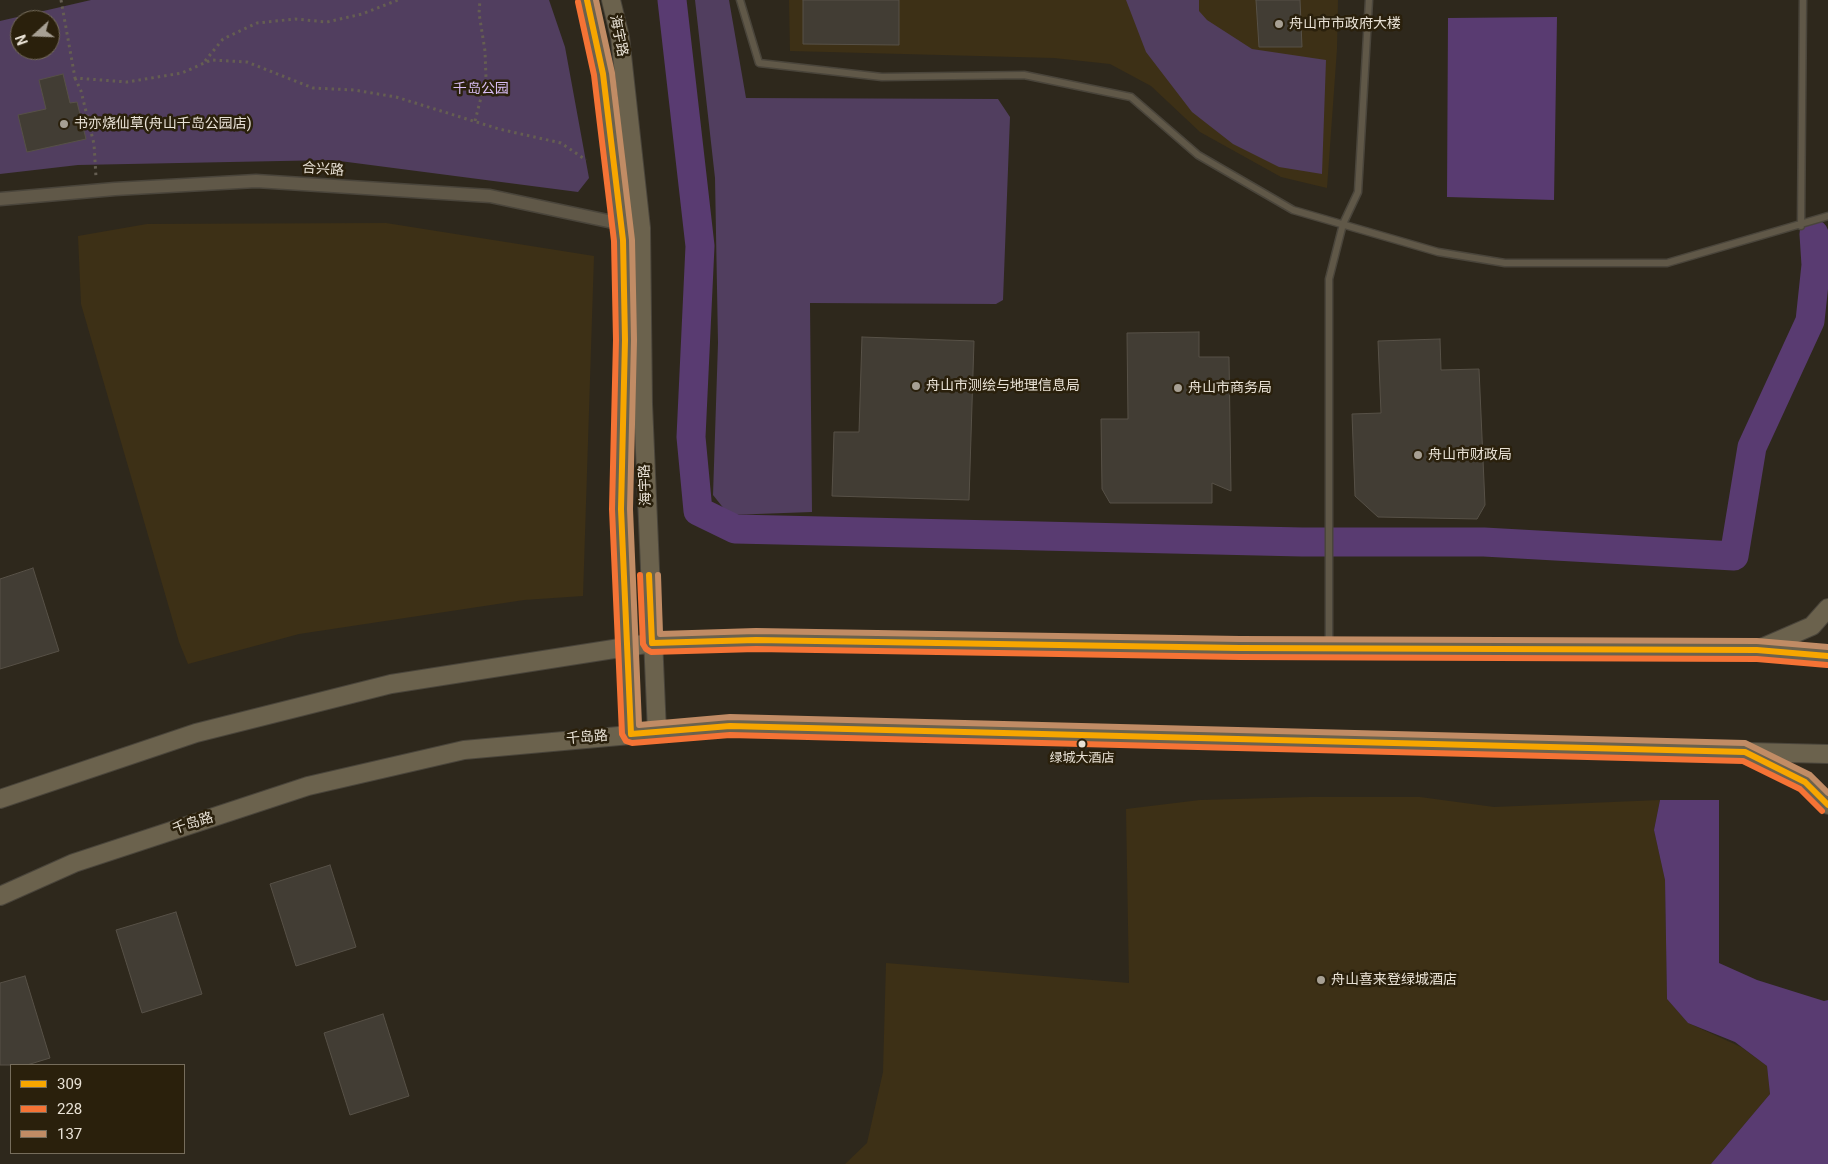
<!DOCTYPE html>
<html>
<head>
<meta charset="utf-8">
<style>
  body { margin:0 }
  #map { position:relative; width:1828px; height:1164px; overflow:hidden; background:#2e281c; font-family:Roboto,sans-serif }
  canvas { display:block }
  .legend { position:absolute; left:10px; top:1064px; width:175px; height:90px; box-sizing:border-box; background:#2a200c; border:1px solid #766d5c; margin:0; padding:6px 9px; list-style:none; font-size:15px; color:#e8e1d5 }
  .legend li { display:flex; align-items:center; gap:10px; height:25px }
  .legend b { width:25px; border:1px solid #766d5c }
  .north { position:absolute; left:10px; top:10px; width:50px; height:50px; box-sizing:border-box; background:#2a200c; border:1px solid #766d5c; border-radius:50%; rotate:250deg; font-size:14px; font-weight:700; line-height:20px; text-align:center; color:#e8e1d5 }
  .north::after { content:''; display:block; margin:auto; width:18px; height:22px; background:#a7a094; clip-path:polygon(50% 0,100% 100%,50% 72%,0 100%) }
</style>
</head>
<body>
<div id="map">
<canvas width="1828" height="1164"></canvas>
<ul class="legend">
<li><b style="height:6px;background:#f7a600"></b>309</li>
<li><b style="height:6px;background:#f57335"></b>228</li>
<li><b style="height:6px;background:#c18c65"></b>137</li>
</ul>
<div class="north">N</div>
</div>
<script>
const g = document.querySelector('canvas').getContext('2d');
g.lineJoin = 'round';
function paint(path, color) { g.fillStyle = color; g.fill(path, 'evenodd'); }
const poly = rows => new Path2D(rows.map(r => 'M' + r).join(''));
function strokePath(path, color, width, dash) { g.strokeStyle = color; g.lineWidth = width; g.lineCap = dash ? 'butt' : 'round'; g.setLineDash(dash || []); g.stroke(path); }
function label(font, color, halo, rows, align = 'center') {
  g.font = font + ' Roboto,"Noto Sans SC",sans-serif'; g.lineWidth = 5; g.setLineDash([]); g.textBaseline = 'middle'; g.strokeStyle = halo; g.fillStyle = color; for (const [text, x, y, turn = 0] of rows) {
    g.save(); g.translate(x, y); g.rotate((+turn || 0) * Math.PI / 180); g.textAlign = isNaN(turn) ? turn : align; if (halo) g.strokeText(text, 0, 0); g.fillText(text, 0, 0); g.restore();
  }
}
paint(poly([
  [789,0,1338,0,1337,49,1327,188,1281,177,1200,132,1151,86,1110,64,1054,58,790,51],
  [386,223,594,256,583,596,524,600,299,634,188,664,179,642,81,304,78,236,147,224],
  [1309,797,1420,797,1494,807,1660,800,1654,830,1665,880,1667,999,1688,1023,1741,1047,1767,1066,1770,1094,1711,1164,845,1164,867,1143,883,1072,886,963,1129,983,1126,809,1200,800]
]), '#3d3016');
paint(poly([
  [91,0,549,0,565,47,589,178,578,192,332,160,78,165,0,174,0,21],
  [20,20,50,20,50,50,20,50],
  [695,0,729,0,746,98,998,99,1010,117,1003,300,996,304,810,303,812,512,729,515,713,495,718,343,715,178],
  [1126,0,1199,0,1199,11,1207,20,1252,49,1326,60,1322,174,1279,167,1233,144,1192,112,1146,52]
]), '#513e5f');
paint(poly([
  [1557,17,1554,200,1447,197,1448,18],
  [1660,800,1719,800,1719,963,1757,980,1824,1001,1828,1000,1828,1164,1711,1164,1770,1094,1767,1066,1735,1042,1688,1023,1667,999,1665,880,1654,830]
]), '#593b71');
strokePath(poly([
  [672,0,700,246,691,437,698,511,735,529,1302,542,1484,542,1734,556,1752,447,1810,321,1816,265,1814,234]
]), '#593b71', 29);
const building = poly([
  [803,0,899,0,899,45,803,44,803,0],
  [1256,0,1300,0,1302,47,1259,47,1256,0],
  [63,74,70,103,77,102,86,139,27,152,18,115,46,109,39,80,63,74],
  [1199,332,1199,357,1229,357,1231,491,1212,483,1212,503,1110,503,1102,489,1101,419,1128,419,1127,333,1199,332],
  [862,337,974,341,969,500,832,496,834,432,859,432,862,337],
  [1440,339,1441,370,1479,369,1485,505,1477,519,1378,517,1355,496,1352,414,1381,413,1378,341,1440,339],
  [33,568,59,651,0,669,0,579,33,568],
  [330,865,356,947,296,966,270,884,330,865],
  [176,912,202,994,142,1013,116,930,176,912],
  [25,976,50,1058,27,1065,0,1065,0,983,25,976],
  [383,1014,409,1096,350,1115,324,1033,383,1014]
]);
paint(building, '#423d34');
strokePath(building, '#575147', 1);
const lane = poly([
  [740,0,759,63,882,77,1024,75,1131,97,1198,155,1293,210,1438,252,1505,263,1667,263,1828,216],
  [1801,226,1803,0],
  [1329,648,1329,279,1343,224,1358,192,1369,0]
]);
const street = poly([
  [0,199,115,189,256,181,490,196,641,228]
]);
const secondary = poly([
  [587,0,603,74,623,240,625,340,621,509,631,734],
  [611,0,620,37,641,228,643,404,657,732],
  [1759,649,1812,626,1828,608],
  [1750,754,1805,782,1828,805],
  [0,799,196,733,391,684,652,643,756,640,1240,648,1757,650,1828,656],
  [0,896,74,863,308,786,464,750,730,726,1828,754]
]);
strokePath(lane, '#4a453b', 9);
strokePath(street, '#4a453b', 15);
strokePath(secondary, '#4a453b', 20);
strokePath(poly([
  [61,0,75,78,127,82,182,73,211,60,247,62,313,88,354,90,396,97,499,129,561,143,586,160],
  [205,61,223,39,257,23,295,19,327,22,362,14,398,0],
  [75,78,81,91,94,144,96,177],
  [475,121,486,78,485,51,479,13,480,0]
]), '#655e52', 3, [2.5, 4]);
strokePath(lane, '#605848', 6);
strokePath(street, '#605848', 12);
strokePath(secondary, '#6b624d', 18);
strokePath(poly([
  [587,0,603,74,623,240,625,340,621,509,631,734,730,726,1745,752,1805,782,1828,805],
  [649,575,652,643,756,640,1240,648,1757,650,1828,656]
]), '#f7a600', 6);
strokePath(poly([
  [578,2,594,75,614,241,616,340,612,509,622,734,626,741,632,743,730,735,1743,761,1800,789,1822,811],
  [640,575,643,644,646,649,651,652,756,649,1240,657,1757,659,1827,665]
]), '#f57335', 6);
strokePath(poly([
  [596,0,612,73,632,240,634,340,630,509,639,725,730,717,1745,743,1810,775,1828,793],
  [658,575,660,634,756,631,1240,639,1757,641,1828,647]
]), '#c18c65', 6);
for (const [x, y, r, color] of [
  [1279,24,5,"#a7a094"],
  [64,124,5,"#a7a094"],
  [916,386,5,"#a7a094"],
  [1178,388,5,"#a7a094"],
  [1418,455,5,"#a7a094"],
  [1082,744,4.5,"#e8e1d5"],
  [1321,980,5,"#a7a094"]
]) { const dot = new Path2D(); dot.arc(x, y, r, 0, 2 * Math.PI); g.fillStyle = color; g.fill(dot); strokePath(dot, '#2a200c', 2); }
label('13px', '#e8e1d5', '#2a200c', [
  ["绿城大酒店",1082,759]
]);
label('14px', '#e8e1d5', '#2a200c', [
  ["舟山市市政府大楼",1289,24],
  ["书亦烧仙草(舟山千岛公园店)",74,124],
  ["舟山市测绘与地理信息局",926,386],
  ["舟山市商务局",1188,388],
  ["舟山市财政局",1428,455],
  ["舟山喜来登绿城酒店",1331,980]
], 'left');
label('14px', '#e8e1d5', '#2a200c', [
  ["海宇路",618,36,79],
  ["合兴路",323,170,4],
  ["海宇路",646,485,-92],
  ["千岛路",587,738,-5],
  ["千岛路",193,824,-18]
]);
label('14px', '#d8bdf3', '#2a200c', [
  ["千岛公园",481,89]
]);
</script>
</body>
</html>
